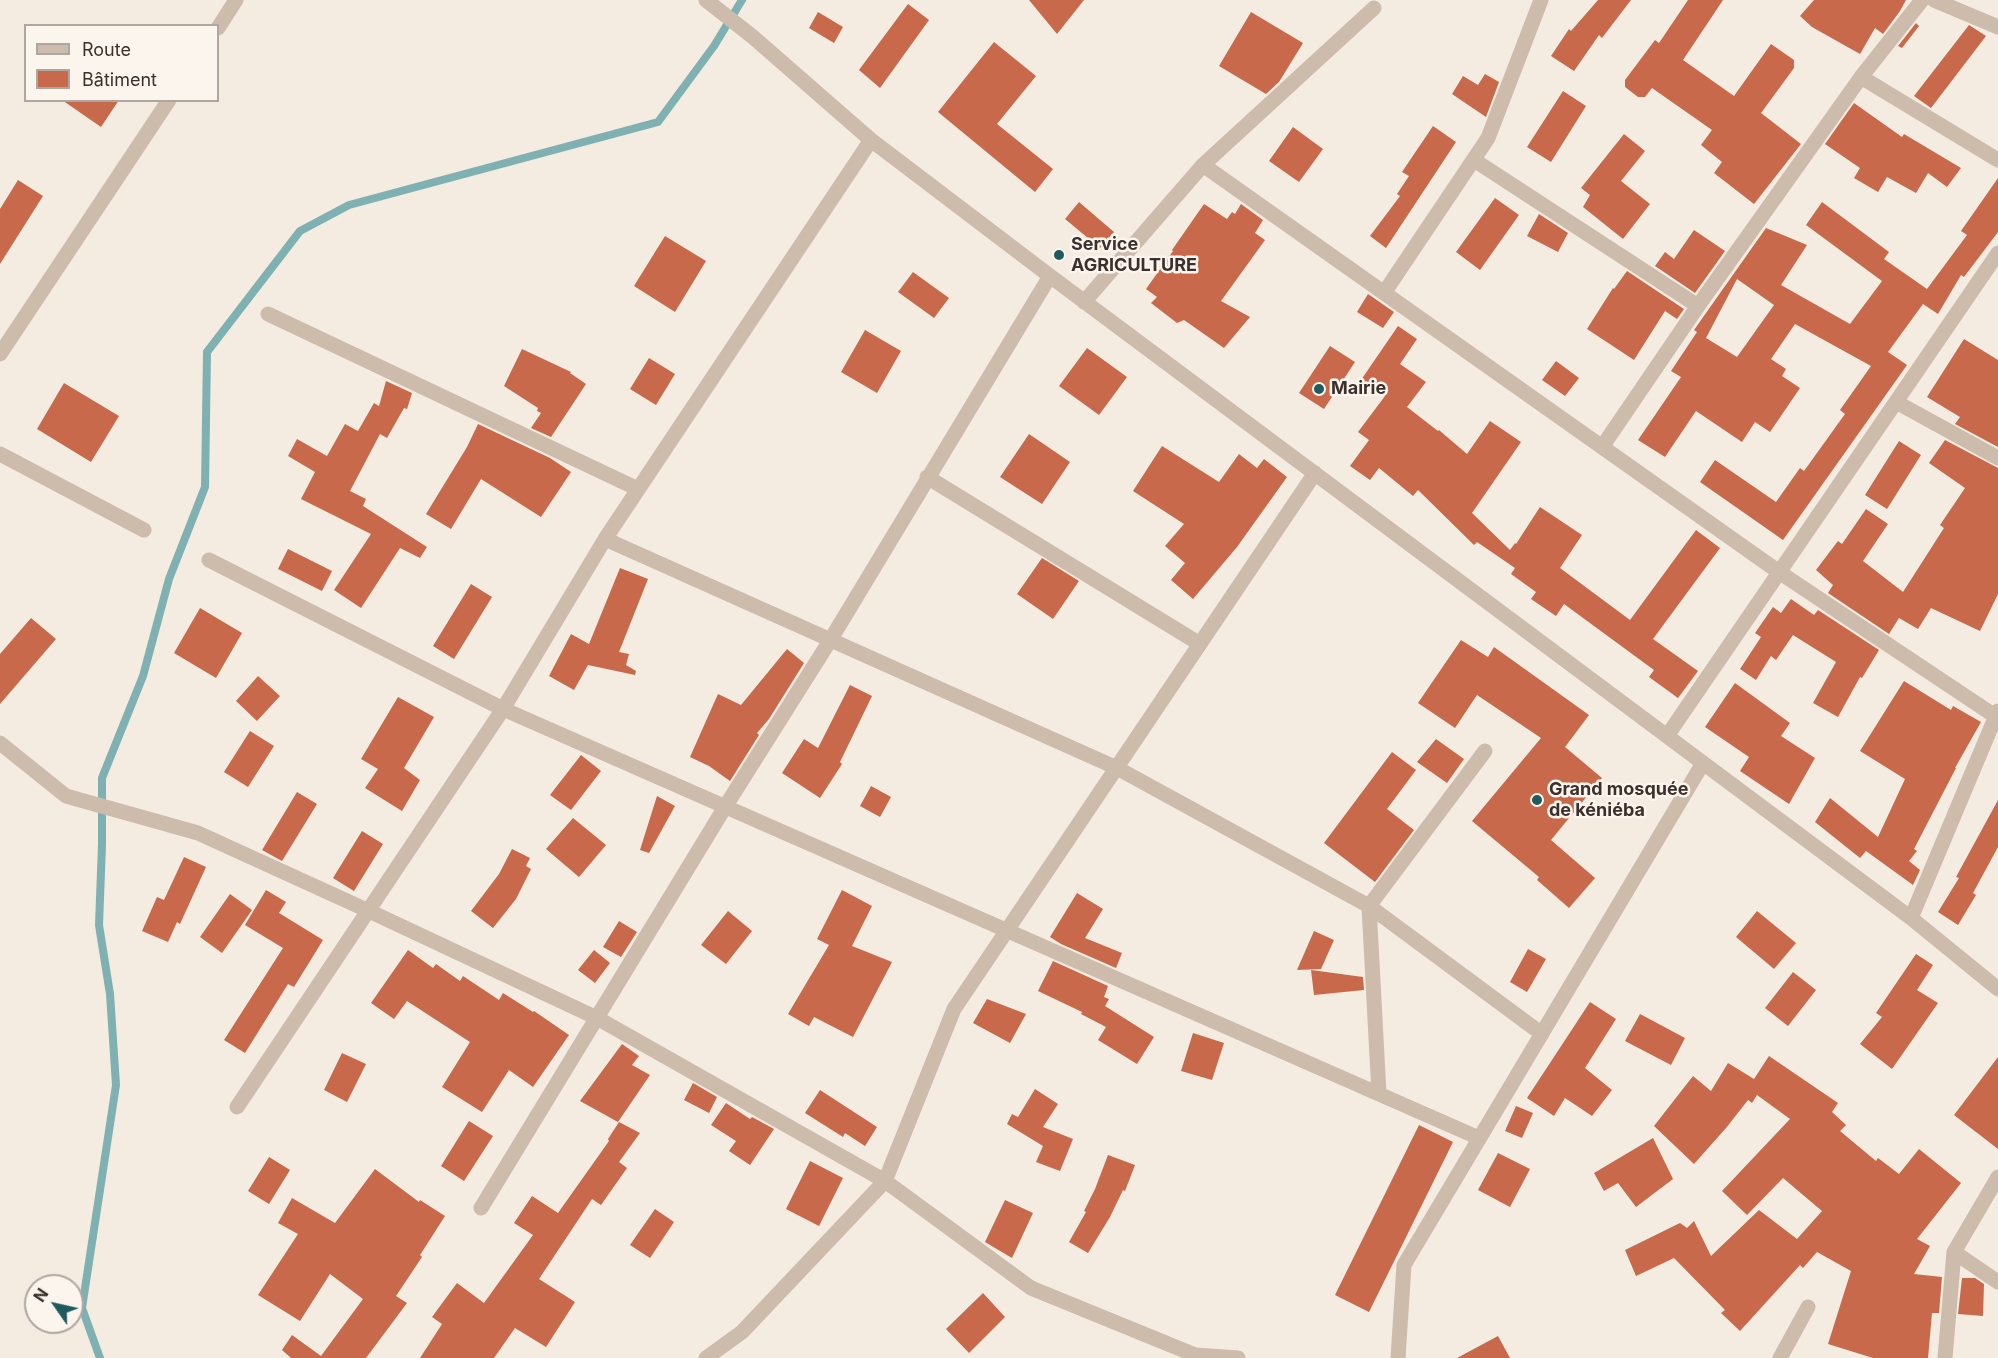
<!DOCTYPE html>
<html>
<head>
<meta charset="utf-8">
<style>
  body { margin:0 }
  #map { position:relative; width:1998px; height:1358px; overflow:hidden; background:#f4ebe1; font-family:Inter,sans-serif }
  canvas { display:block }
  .legend { position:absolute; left:24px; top:24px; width:195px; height:78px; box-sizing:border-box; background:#fbf5ee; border:2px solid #aea6a0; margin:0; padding:8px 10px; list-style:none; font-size:18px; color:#3b302b }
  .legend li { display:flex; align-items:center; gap:12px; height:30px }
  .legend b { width:30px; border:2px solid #aea6a0 }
  .north { position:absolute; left:24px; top:1274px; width:60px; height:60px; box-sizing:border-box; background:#fbf5ee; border:2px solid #aea6a0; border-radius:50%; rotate:304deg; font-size:16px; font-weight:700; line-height:24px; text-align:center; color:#3b302b }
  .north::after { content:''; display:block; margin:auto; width:21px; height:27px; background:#1f5a5e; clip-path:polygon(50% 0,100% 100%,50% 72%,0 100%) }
</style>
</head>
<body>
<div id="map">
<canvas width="1998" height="1358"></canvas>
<ul class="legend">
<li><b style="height:8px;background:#cdbbac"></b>Route</li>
<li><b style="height:16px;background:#c8694b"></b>Bâtiment</li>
</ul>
<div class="north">N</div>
</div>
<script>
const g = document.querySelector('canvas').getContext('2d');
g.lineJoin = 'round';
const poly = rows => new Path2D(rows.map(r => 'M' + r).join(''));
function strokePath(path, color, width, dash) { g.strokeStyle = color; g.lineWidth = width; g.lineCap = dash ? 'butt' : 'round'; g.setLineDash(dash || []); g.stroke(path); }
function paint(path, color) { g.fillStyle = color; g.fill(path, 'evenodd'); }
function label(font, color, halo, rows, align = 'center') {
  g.font = font + ' Inter,sans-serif'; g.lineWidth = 5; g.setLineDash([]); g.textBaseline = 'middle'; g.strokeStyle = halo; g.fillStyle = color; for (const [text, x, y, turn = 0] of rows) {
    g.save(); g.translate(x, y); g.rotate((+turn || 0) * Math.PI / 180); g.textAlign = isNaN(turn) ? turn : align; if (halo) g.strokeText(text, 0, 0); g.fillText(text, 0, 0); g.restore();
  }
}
strokePath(poly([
  [100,1358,82,1308,116,1085,110,994,99,925,102,845,102,778,143,676,169,579,205,487,207,352,300,231,349,205,658,122,714,46,742,0]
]), '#7fb0b2', 8);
paint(poly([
  [1029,0,1084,0,1057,34],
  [1598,0,1631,0,1602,38,1599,35,1574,71,1551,56,1569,29,1571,31],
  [1688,0,1723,0,1683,60,1734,96,1771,44,1794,60,1794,68,1761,113,1801,144,1754,204,1714,173,1722,162,1701,145,1712,130,1652,88,1645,97,1638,97,1625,87,1625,80,1655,40,1659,43],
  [1814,0,1906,0,1900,11,1883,34,1875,28,1860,54,1812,27,1800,16],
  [908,4,929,20,880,88,859,70],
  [818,12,843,27,834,43,809,28],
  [1251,12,1303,43,1279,82,1266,94,1219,66],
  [1916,23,1919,26,1902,48,1898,46],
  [1969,25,1986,36,1931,108,1914,96],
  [994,42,1036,76,997,124,1053,169,1035,192,938,112],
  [1485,74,1499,82,1486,117,1452,94,1463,76,1478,85],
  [1563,91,1586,106,1551,162,1527,147],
  [62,100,119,100,101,127],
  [1854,103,1902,137,1904,134,1961,168,1947,187,1928,173,1916,193,1887,177,1878,192,1854,178,1860,168,1825,144],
  [1433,126,1456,142,1386,248,1370,236,1400,196,1397,194,1409,176,1402,172],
  [1293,127,1323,149,1299,182,1269,161],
  [1624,134,1645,151,1621,181,1650,204,1623,239,1583,207,1590,195,1581,188],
  [1998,178,1998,232,1964,277,1961,275,1938,314,1923,304,1888,352,1907,365,1783,540,1700,482,1715,460,1776,502,1800,468,1804,471,1845,414,1840,410,1871,366,1795,324,1771,359,1786,369,1782,376,1800,388,1770,432,1755,422,1742,442,1696,411,1665,457,1638,440,1681,377,1671,371,1697,332,1694,330,1766,228,1807,245,1781,285,1850,324,1882,281,1806,225,1822,202,1889,252,1884,259,1927,289,1967,235,1961,231],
  [1737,279,1774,305,1737,357,1706,338],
  [18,180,43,196,0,264,0,209],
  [1495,198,1519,215,1480,270,1456,252],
  [1079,202,1114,232,1100,248,1065,219],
  [1204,204,1227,219,1232,212,1235,214,1241,204,1263,220,1255,233,1265,240,1221,301,1250,317,1224,348,1184,320,1177,323,1151,303,1157,297,1146,289,1173,251,1172,250],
  [1539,214,1568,233,1558,252,1527,236],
  [1694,230,1725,251,1695,293,1655,266,1665,252,1674,259],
  [665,236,706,261,675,312,634,286],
  [1627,271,1684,309,1677,319,1665,311,1634,360,1587,329,1613,288,1614,289],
  [913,272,949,298,934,318,898,292],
  [1368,294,1394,312,1383,328,1357,312],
  [1398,326,1417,339,1400,364,1426,382,1407,407,1438,431,1439,430,1467,454,1490,421,1521,442,1472,513,1510,550,1515,543,1516,544,1540,507,1582,535,1560,568,1630,620,1696,530,1720,548,1653,639,1698,671,1678,698,1649,677,1654,670,1564,604,1556,616,1531,599,1536,592,1511,574,1515,568,1477,542,1474,545,1418,490,1413,496,1379,468,1370,480,1350,466,1369,440,1358,432,1385,396,1361,380],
  [865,330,901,351,877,393,841,372],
  [1964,339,1998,360,1998,447,1955,424,1960,417,1927,397],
  [1330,346,1355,362,1324,409,1299,393],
  [1087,348,1127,377,1099,415,1059,386],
  [522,349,571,372,570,373,586,384,551,437,531,428,541,413,537,411,538,408,504,386],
  [649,358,675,374,656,405,630,389],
  [1556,361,1579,378,1565,396,1542,380],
  [386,381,412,393,407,409,404,408,387,438,380,434,350,491,366,499,363,506,427,547,420,558,400,548,361,608,334,590,371,534,301,499,315,472,288,456,297,439,327,456,345,424,358,431,374,403,379,406],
  [64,383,119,416,91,462,37,429],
  [478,424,550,458,571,472,541,517,481,479,451,529,426,514,467,447],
  [1029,434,1070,462,1042,504,1000,477],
  [1945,440,1998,468,1998,594,1980,631,1931,608,1918,629,1899,618,1889,634,1828,593,1833,585,1816,570,1838,541,1842,544,1866,509,1888,524,1863,561,1903,592,1944,528,1940,525,1965,488,1929,463],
  [1899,441,1921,455,1887,509,1865,495],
  [1162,446,1219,482,1239,454,1257,468,1264,459,1287,477,1237,547,1193,599,1171,580,1185,563,1165,546,1184,524,1133,491],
  [288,549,332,571,322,591,278,569],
  [1042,558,1079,581,1053,619,1017,594],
  [620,568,648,579,619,652,629,654,626,665,636,671,635,675,588,665,574,690,549,676,571,634,589,644],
  [471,584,492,597,454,659,433,646],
  [1791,599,1814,615,1818,610,1879,650,1862,678,1860,677,1838,717,1813,703,1836,662,1793,635,1776,660,1771,656,1756,680,1740,669,1761,637,1755,633,1773,607,1781,613],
  [200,608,242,633,216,678,174,653],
  [31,618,56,639,0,704,0,654],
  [1461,640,1488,657,1494,647,1589,715,1565,747,1602,778,1551,840,1595,878,1569,908,1537,880,1539,877,1472,821,1541,738,1477,695,1455,728,1418,703],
  [787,649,804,663,769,719,757,733,759,735,730,781,709,766,690,757,718,694,741,705],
  [258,676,280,696,257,721,236,701],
  [1904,681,1951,710,1953,706,1981,722,1955,768,1956,768,1914,849,1917,851,1909,861,1920,870,1913,885,1866,851,1860,858,1815,822,1830,798,1878,837,1905,779,1860,751],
  [1735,683,1790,723,1781,736,1815,758,1789,804,1740,771,1749,757,1705,727],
  [850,685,872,696,840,762,842,764,820,798,782,773,804,739,818,748],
  [398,697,434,717,404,768,420,780,402,811,365,788,378,769,361,759],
  [250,731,274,746,248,787,224,772],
  [1436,739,1464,759,1447,783,1417,762],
  [1392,752,1416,770,1387,809,1414,830,1375,882,1324,843],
  [581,755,601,771,571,810,550,795],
  [871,786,891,797,880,817,860,806],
  [297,792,317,804,282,861,262,850],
  [657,796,675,806,649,853,640,850],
  [1998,800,1998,847,1973,893,1976,895,1958,925,1938,912,1959,878,1956,877],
  [573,818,606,845,579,877,546,849],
  [362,831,383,844,354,891,333,878],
  [512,849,530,858,526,866,531,869,516,899,493,928,471,911,499,874],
  [184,857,206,867,180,924,177,922,168,942,142,931,157,897,164,900],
  [266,890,286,902,279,913,323,940,294,987,288,984,245,1053,224,1040,283,948,245,925],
  [842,890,872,906,852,946,892,962,853,1037,814,1017,809,1026,788,1014,829,945,817,939],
  [1077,893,1103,909,1085,938,1122,953,1116,968,1061,944,1050,937],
  [230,894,252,910,222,953,200,937],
  [728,911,752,931,726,964,701,945],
  [1757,911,1796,943,1774,969,1736,937],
  [619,921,637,932,621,957,603,947],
  [1314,931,1334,940,1321,969,1297,970],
  [1528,949,1546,959,1527,992,1510,982],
  [408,950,433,968,436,964,460,981,463,976,499,1000,503,993,533,1012,534,1011,569,1035,533,1087,509,1070,482,1112,442,1087,470,1042,407,1001,394,1019,371,1003],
  [594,950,610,963,595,983,578,970],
  [1916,954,1933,965,1917,990,1938,1003,1892,1069,1860,1044,1882,1017,1876,1013],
  [1053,961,1108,986,1104,997,1109,999,1105,1006,1154,1037,1137,1064,1098,1040,1106,1027,1081,1014,1082,1012,1038,991],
  [1311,970,1363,977,1364,990,1314,995],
  [1793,972,1816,990,1788,1026,1765,1008],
  [987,999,1026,1014,1010,1043,973,1023],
  [1590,1002,1616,1019,1585,1068,1612,1090,1592,1116,1565,1098,1554,1116,1527,1098],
  [1640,1014,1685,1038,1671,1065,1625,1041],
  [1193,1033,1224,1043,1212,1080,1181,1071],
  [622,1044,639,1056,632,1065,650,1075,618,1122,580,1101],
  [342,1053,366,1064,347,1102,324,1090],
  [1769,1056,1838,1103,1832,1112,1846,1125,1840,1131,1876,1161,1878,1158,1899,1174,1919,1149,1961,1183,1917,1239,1930,1246,1914,1274,1942,1277,1939,1313,1932,1313,1928,1358,1873,1358,1828,1344,1851,1271,1817,1252,1803,1268,1800,1265,1740,1331,1721,1313,1725,1310,1674,1258,1636,1276,1625,1250,1680,1223,1687,1228,1694,1221,1711,1256,1759,1210,1797,1239,1822,1211,1783,1178,1747,1215,1722,1191,1790,1119,1757,1095,1752,1103,1748,1100,1726,1128,1694,1164,1654,1126,1693,1076,1711,1091,1728,1063,1754,1079],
  [1998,1057,1998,1149,1954,1115],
  [693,1083,717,1097,709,1113,684,1100],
  [1035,1089,1058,1104,1043,1127,1073,1139,1060,1171,1036,1162,1043,1146,1007,1124,1012,1114,1018,1117],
  [820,1090,877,1127,865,1146,845,1133,843,1137,805,1113],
  [726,1103,750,1119,752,1117,774,1129,750,1165,729,1151,736,1141,711,1125],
  [1516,1106,1533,1113,1522,1138,1505,1131],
  [469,1121,493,1136,464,1181,441,1166],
  [619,1122,640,1133,619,1162,627,1168,601,1205,592,1199,539,1279,575,1302,546,1347,515,1328,494,1358,420,1358,442,1324,432,1317,457,1283,484,1303,533,1235,514,1223,532,1196,558,1213,609,1141,608,1139],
  [1419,1125,1453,1142,1369,1312,1335,1295],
  [1653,1138,1673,1179,1636,1207,1618,1183,1604,1191,1594,1173],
  [1498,1153,1530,1169,1510,1207,1478,1190],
  [1108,1155,1135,1165,1125,1191,1123,1190,1110,1217,1088,1253,1069,1242,1086,1212,1084,1211,1095,1189],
  [269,1157,290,1170,269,1204,248,1191],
  [810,1161,843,1178,819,1226,786,1209],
  [375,1169,419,1202,420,1200,445,1216,420,1255,422,1257,396,1296,407,1303,366,1358,291,1358,282,1350,292,1335,321,1356,363,1299,330,1274,300,1321,258,1295,298,1234,278,1223,292,1198,335,1223],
  [1005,1200,1033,1213,1012,1258,985,1242],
  [655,1209,674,1222,650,1258,630,1245],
  [1962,1278,1975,1278,1984,1284,1983,1316,1958,1314],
  [983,1293,1005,1317,969,1353,946,1329],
  [1498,1336,1510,1358,1457,1358]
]), '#c8694b');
strokePath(poly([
  [706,0,753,37,871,140,1050,276,1911,918,1998,989],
  [1934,0,1998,27],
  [218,28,236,0],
  [1861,77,1998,160],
  [1474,160,1698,306],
  [1203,165,1779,572,1998,718],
  [1384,293,1488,138,1541,0],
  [1084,302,1203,165,1374,8],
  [268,314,638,489],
  [0,354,169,100],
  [1896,402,1998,458],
  [1602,447,1698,306,1861,77,1922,0],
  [0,454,144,530],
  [927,477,1200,644],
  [605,539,1117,768,1369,906,1542,1034],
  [209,560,503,709,1479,1138],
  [1667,736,1998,253],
  [0,743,66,796,198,833,369,911,597,1018,885,1181,1031,1288,1195,1355,1238,1358],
  [1911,918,1998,711],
  [1379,1094,1369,906,1485,751],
  [237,1107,503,709,605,539,871,140],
  [481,1208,725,807,831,639,1050,276],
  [1954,1252,1998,1282],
  [706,1358,742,1332,885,1181,954,1009,1315,473],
  [1398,1358,1404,1265,1703,763],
  [1780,1358,1808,1307],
  [1945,1358,1954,1252,1998,1177]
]), '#cdbbac', 15);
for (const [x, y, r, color] of [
  [1059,255,6,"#1f5a5e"],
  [1319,389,6,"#1f5a5e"],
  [1537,800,6,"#1f5a5e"]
]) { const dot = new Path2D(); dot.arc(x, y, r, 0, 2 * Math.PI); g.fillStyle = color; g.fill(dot); strokePath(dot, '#fbf5ee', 2); }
label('bold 18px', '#3b302b', '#fbf5ee', [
  ["Service",1071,245],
  ["AGRICULTURE",1071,266],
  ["Mairie",1331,389],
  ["Grand mosquée",1549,790],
  ["de kéniéba",1549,811]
], 'left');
</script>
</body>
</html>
